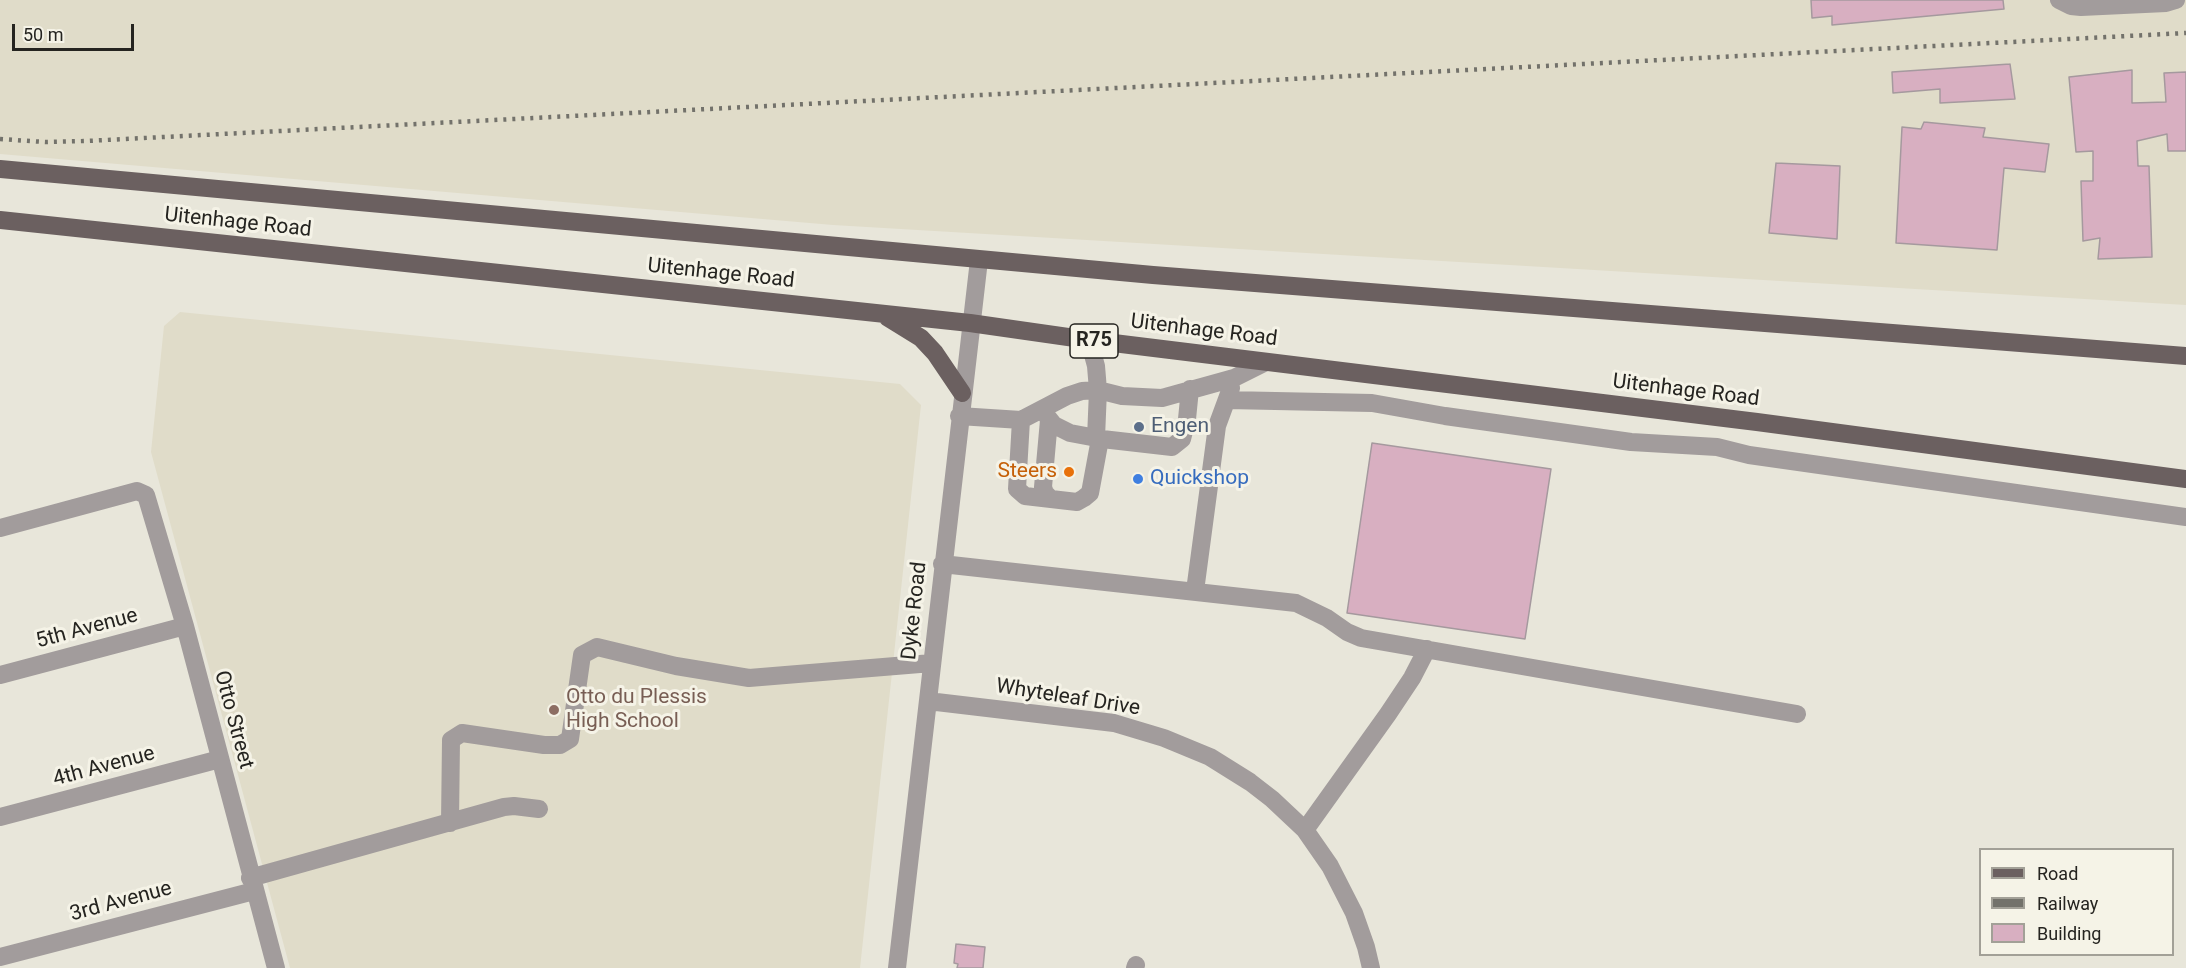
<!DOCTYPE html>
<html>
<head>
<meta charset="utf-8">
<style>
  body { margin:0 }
  #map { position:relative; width:2186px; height:968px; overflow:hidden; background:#e8e6da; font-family:Roboto,sans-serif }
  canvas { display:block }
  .legend { position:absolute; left:1979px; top:848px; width:195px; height:108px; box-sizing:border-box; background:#f5f3e7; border:2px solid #a2a097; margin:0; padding:8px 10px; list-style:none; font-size:18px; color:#252420 }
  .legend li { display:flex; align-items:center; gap:12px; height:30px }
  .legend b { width:30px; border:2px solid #a2a097 }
  .scale { position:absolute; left:12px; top:24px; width:122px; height:27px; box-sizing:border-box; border:3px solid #252420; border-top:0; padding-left:8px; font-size:18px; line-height:21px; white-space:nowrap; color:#252420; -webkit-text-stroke:4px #f5f3e7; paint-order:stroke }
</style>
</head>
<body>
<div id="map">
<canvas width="2186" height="968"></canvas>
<ul class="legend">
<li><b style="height:8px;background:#6b6060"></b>Road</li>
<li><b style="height:8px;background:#73726b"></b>Railway</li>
<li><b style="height:16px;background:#d8afc1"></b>Building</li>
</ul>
<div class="scale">50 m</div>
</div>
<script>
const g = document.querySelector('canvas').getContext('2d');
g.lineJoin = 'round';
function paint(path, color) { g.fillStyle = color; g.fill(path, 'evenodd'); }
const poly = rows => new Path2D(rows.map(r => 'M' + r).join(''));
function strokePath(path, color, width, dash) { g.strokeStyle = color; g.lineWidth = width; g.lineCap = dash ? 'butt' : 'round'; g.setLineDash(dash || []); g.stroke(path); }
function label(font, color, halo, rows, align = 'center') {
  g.font = font + ' Roboto,sans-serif'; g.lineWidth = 6; g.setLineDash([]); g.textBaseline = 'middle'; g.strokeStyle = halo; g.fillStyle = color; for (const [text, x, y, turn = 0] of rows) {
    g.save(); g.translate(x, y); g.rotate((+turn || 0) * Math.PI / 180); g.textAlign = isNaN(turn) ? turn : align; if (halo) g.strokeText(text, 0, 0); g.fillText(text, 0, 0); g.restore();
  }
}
paint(poly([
  [0,0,2186,0,2186,305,833,225,0,154],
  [180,312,900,384,921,405,860,968,290,968,151,452,164,326]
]), '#e0dcc9');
const building = poly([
  [1811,0,2003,0,2004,9,1832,25,1832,16,1812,18,1811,0],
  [2010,64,2015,99,1940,103,1940,89,1893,93,1892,72,2010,64],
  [2132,70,2132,103,2166,102,2164,73,2186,72,2186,151,2168,151,2167,134,2137,141,2138,166,2149,166,2152,257,2098,259,2100,238,2083,241,2081,181,2093,181,2093,151,2076,152,2069,77,2132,70],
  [1924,122,1985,128,1983,137,2049,144,2045,172,2004,168,1997,250,1896,243,1902,127,1921,129,1924,122],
  [1776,163,1840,166,1837,239,1769,233,1776,163],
  [1372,443,1551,469,1525,639,1347,613,1372,443],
  [956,944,985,947,983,968,957,968,958,964,954,963,956,944]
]);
paint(building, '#d8afc1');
strokePath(building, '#a5999e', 1.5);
strokePath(poly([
  [2059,0,2071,6,2081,7,2166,3,2176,0],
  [1089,340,1096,366,1098,390,1122,396,1162,398,1234,378,1266,362],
  [1227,400,1372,403,1445,416,1631,442,1717,447,1749,455,2186,517],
  [1042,410,1054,425,1070,433,1102,439,1172,447,1182,439,1187,419,1190,389],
  [959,416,1021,420,1067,396,1082,391,1098,390,1096,438],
  [1021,420,1017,489,1025,496,1077,502,1084,498,1090,493,1100,439],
  [1049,420,1043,487,1045,493,1051,499],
  [0,528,137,491,146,495,185,626,276,968],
  [942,564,1296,603,1327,618,1347,632,1361,638,1797,714],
  [1195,591,1217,426,1231,388],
  [0,675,185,626],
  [928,701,1114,723,1164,738,1210,757,1250,782,1272,799,1305,830,1330,866,1354,913,1366,947,1371,968],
  [0,817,220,759],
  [450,823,451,740,462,733,544,745,560,745,570,739,582,655,597,647,676,666,749,678,932,663],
  [1305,830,1388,714,1412,678,1427,649],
  [250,878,504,807,514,806,539,809],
  [0,957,254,891],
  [897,968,979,260],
  [1135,968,1136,965]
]), '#a29c9c', 18);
strokePath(poly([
  [0,169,1153,275,2186,356],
  [0,220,970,323,1089,340,1757,422,2186,479],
  [887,317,921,338,935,353,962,393]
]), '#6b6060', 18);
strokePath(poly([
  [0,139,45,142,86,141,2186,33]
]), '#73726b', 4.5, [3, 6]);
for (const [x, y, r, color] of [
  [1139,427,6,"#5c6f8a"],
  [1069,472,6,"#e8710a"],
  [1138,479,6,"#3f7fe0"],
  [554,710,6,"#8d6e63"]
]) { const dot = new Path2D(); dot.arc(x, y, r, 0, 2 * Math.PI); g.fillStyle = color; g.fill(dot); strokePath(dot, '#f5f3e7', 2); }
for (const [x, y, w] of [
  [1094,341,48]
]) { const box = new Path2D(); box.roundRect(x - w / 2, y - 17, w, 34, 4.5); g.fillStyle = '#f5f3e7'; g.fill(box); strokePath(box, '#252420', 1.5); }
label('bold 20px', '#252420', null, [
  ["R75",1094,341]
]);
label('21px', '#252420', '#f5f3e7', [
  ["Uitenhage Road",238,223,6],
  ["Uitenhage Road",721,274,6],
  ["Uitenhage Road",1204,331,7],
  ["Uitenhage Road",1686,391,7],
  ["Dyke Road",915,611,-84],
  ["5th Avenue",87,629,-15],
  ["Whyteleaf Drive",1068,698,9],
  ["Otto Street",233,720,75],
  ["4th Avenue",104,767,-15],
  ["3rd Avenue",121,902,-15]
]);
label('21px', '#4e5e75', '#f5f3e7', [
  ["Engen",1151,427]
], 'left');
label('21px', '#c56008', '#f5f3e7', [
  ["Steers",1057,472]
], 'right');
label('21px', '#366cbe', '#f5f3e7', [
  ["Quickshop",1150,479]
], 'left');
label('21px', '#785e54', '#f5f3e7', [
  ["Otto du Plessis",566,698],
  ["High School",566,722]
], 'left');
</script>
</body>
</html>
